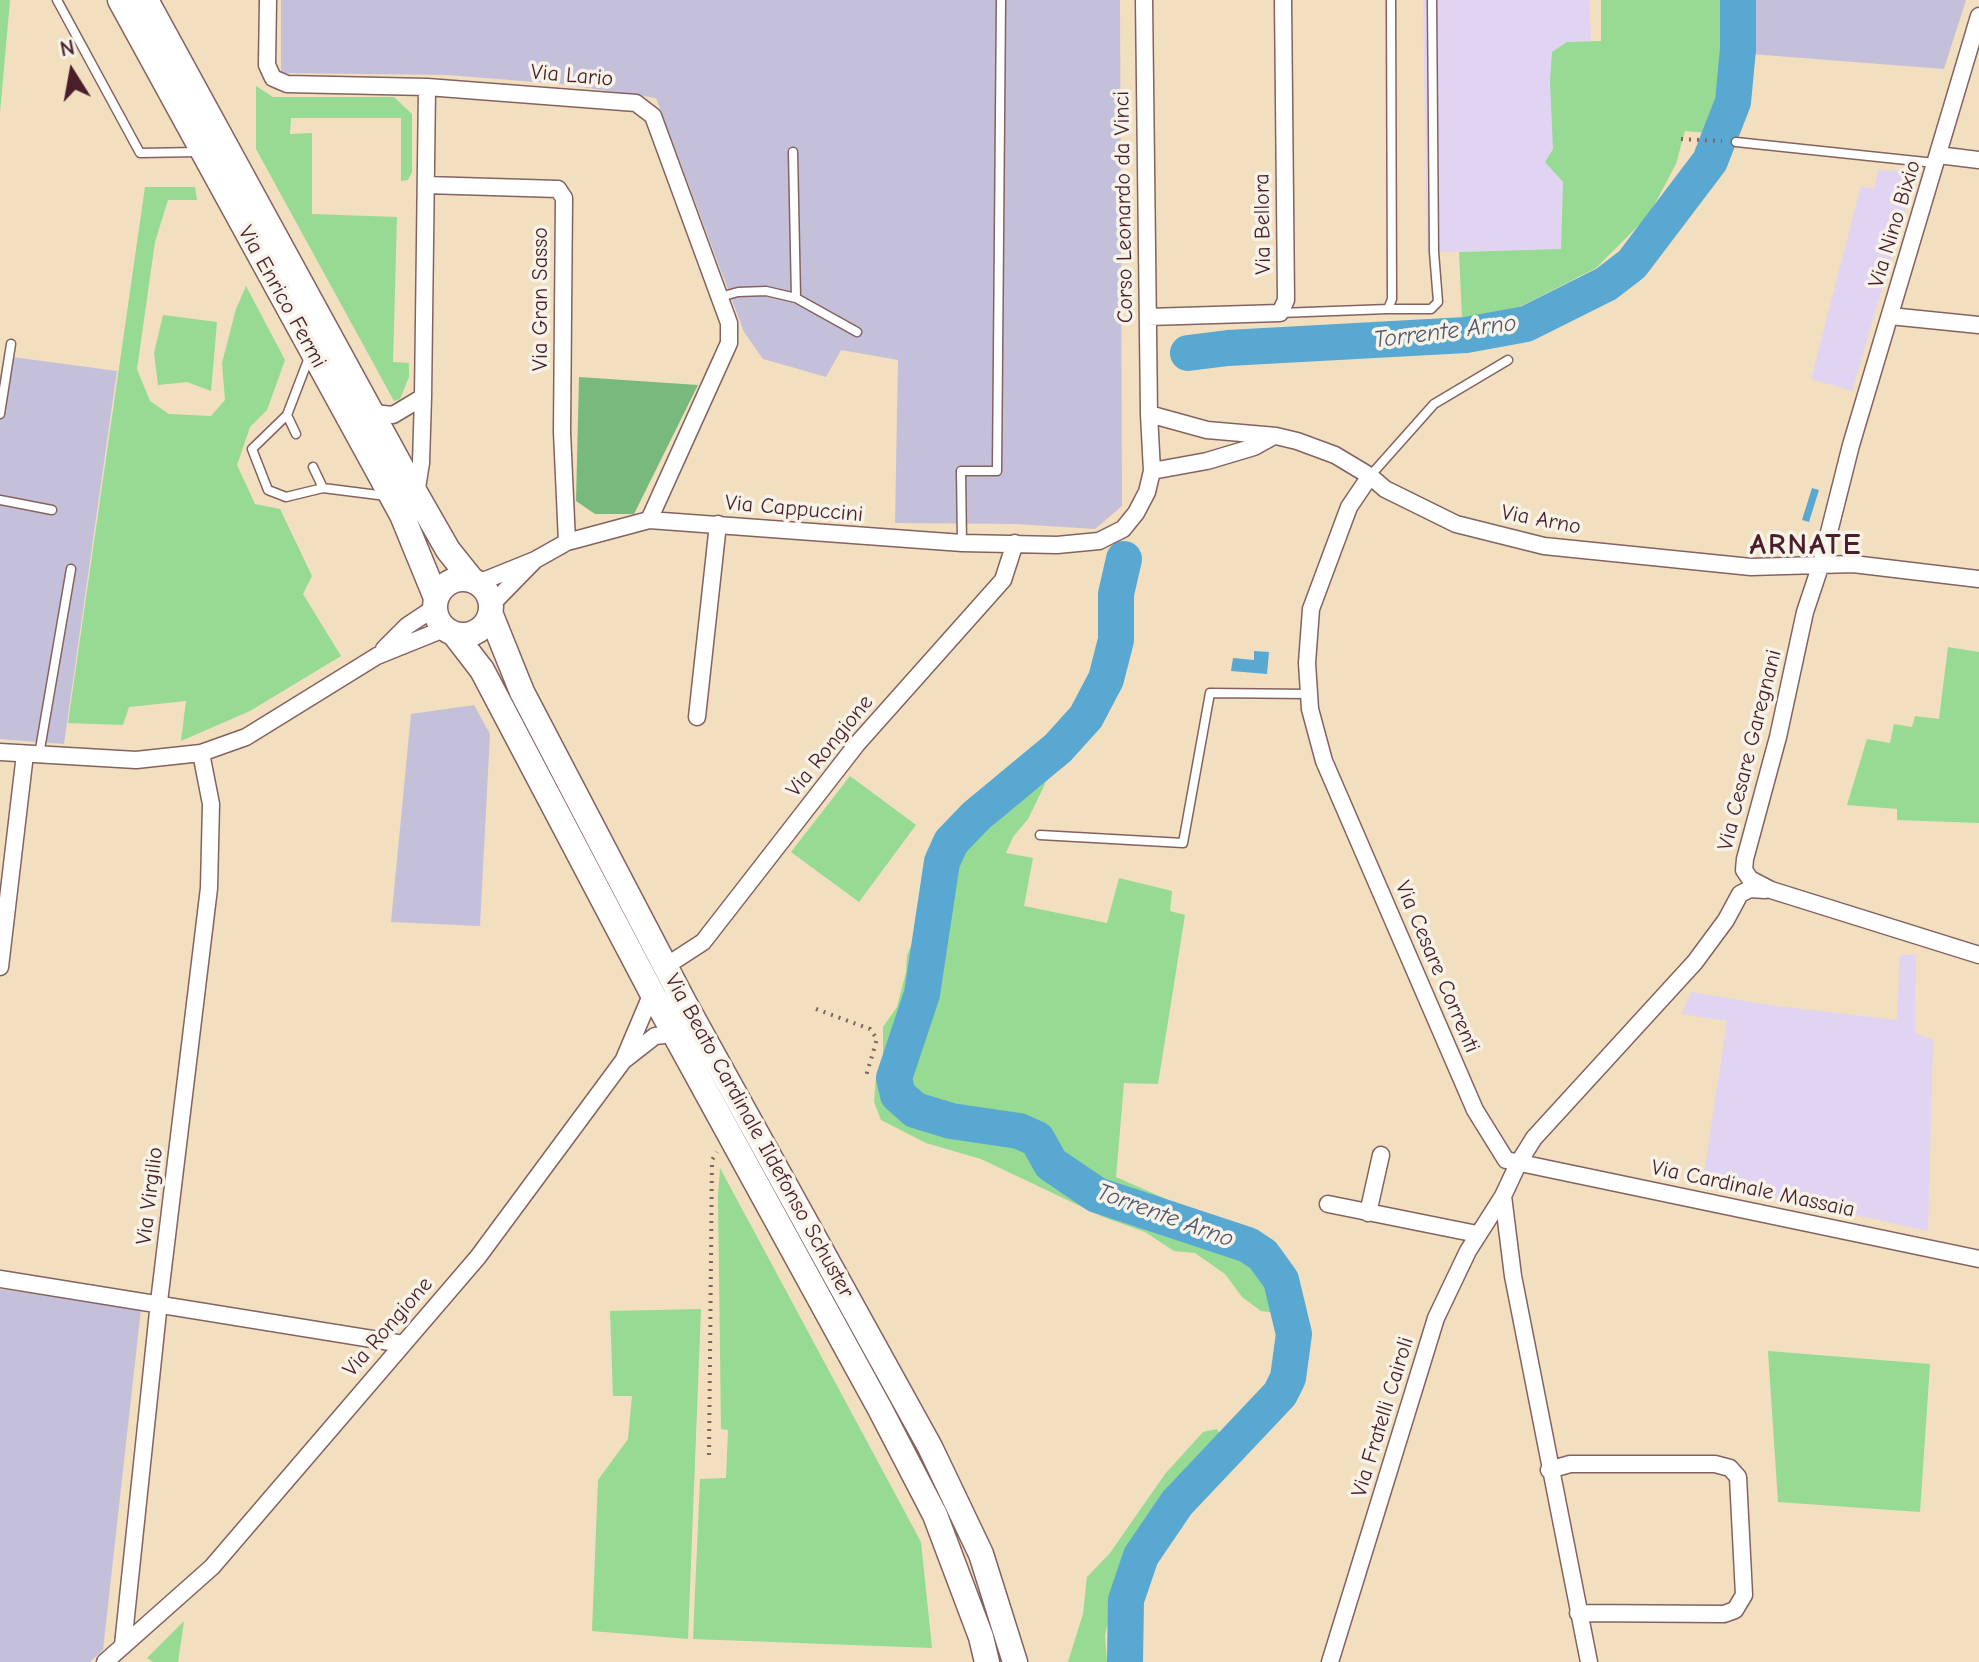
<!DOCTYPE html>
<html>
<head>
<meta charset="utf-8">
<style>
  body { margin:0 }
  #map { position:relative; width:1979px; height:1662px; overflow:hidden; background:#f1dfc0; font-family:"Comic Neue",sans-serif }
  canvas { display:block }
  .north { position:absolute; left:32px; top:32px; width:80px; height:80px; -webkit-text-stroke:6px #f7f3e8; paint-order:stroke; rotate:349deg; font-size:22px; font-weight:700; line-height:32px; text-align:center; color:#4a1f2b }
  .north::after { content:''; display:block; margin:auto; width:28px; height:36px; background:#4a1f2b; clip-path:polygon(50% 0,100% 100%,50% 72%,0 100%) }
</style>
</head>
<body>
<div id="map">
<canvas width="1979" height="1662"></canvas>
<div class="north">N</div>
</div>
<script>
const g = document.querySelector('canvas').getContext('2d');
g.lineJoin = 'round';
function paint(path, color) { g.fillStyle = color; g.fill(path, 'evenodd'); }
const poly = rows => new Path2D(rows.map(r => 'M' + r).join(''));
function strokePath(path, color, width, dash) { g.strokeStyle = color; g.lineWidth = width; g.lineCap = dash ? 'butt' : 'round'; g.setLineDash(dash || []); g.stroke(path); }
function label(font, color, halo, rows, align = 'center') {
  g.font = font + ' "Comic Neue",sans-serif'; g.lineWidth = 7; g.setLineDash([]); g.textBaseline = 'middle'; g.strokeStyle = halo; g.fillStyle = color; for (const [text, x, y, turn = 0] of rows) {
    g.save(); g.translate(x, y); g.rotate((+turn || 0) * Math.PI / 180); g.textAlign = isNaN(turn) ? turn : align; if (halo) g.strokeText(text, 0, 0); g.fillText(text, 0, 0); g.restore();
  }
}
paint(poly([
  [1423,0,1589,0,1591,41,1567,42,1561,250,1427,252],
  [1878,170,1916,172,1852,391,1811,379,1861,186,1874,189],
  [1900,955,1916,955,1915,1033,1933,1040,1928,1231,1703,1181,1727,1021,1682,1014,1691,992,1776,1006,1897,1020]
]), '#e1d4f3');
paint(poly([
  [281,0,1120,0,1122,506,1095,529,1015,524,895,523,898,360,841,350,826,377,763,359,744,332,656,98,561,84,447,75,281,73],
  [1751,0,1966,0,1944,69,1751,54],
  [5,356,117,371,64,744,0,739,0,383],
  [474,705,490,734,480,926,391,922,411,714],
  [0,1289,141,1309,103,1650,90,1662,0,1662]
]), '#c5c0da');
paint(poly([
  [0,0,10,0,0,113],
  [1601,0,1724,0,1724,61,1709,133,1685,131,1676,164,1649,215,1596,268,1519,307,1462,318,1459,252,1561,249,1563,182,1545,162,1553,149,1550,81,1552,52,1567,42,1601,41],
  [256,86,273,97,394,97,412,114,412,172,408,180,401,181,401,118,291,118,290,134,312,133,312,214,397,217,393,362,409,363,409,377,400,399,394,401,256,149],
  [145,187,195,187,197,200,168,200,155,242,137,369,150,401,169,414,211,416,225,400,222,363,236,309,246,286,285,360,267,410,250,427,237,465,255,504,280,509,312,576,303,594,341,656,250,711,181,741,186,701,129,707,123,725,68,723],
  [163,315,217,322,211,391,187,382,158,385,154,353],
  [1948,647,1979,652,1979,823,1897,820,1897,809,1847,805,1867,739,1890,743,1894,724,1912,727,1915,716,1939,719],
  [1033,753,1045,784,1028,819,1013,837,1006,853,1033,858,1024,906,1107,923,1119,878,1172,891,1170,911,1185,915,1158,1084,1124,1083,1116,1177,1246,1234,1290,1261,1300,1295,1277,1313,1261,1311,1242,1297,1225,1274,1195,1253,1174,1251,1145,1232,1103,1217,981,1159,926,1143,881,1120,874,1102,876,1078,883,1064,883,1027,897,1007,906,972,907,955,919,928,935,843,947,830,995,791,1010,765],
  [850,776,916,825,859,902,791,852],
  [720,1168,921,1542,932,1648,693,1639,700,1479,726,1478,728,1430,721,1429,718,1196],
  [701,1309,688,1639,592,1631,598,1480,628,1439,632,1396,613,1396,610,1311],
  [1768,1351,1930,1364,1920,1512,1778,1502],
  [1217,1429,1222,1438,1209,1458,1177,1483,1120,1575,1105,1635,1107,1662,1068,1662,1083,1614,1087,1577,1110,1553,1165,1474,1203,1432],
  [184,1621,178,1662,153,1662,147,1658]
]), '#96da93');
paint(poly([
  [579,377,698,385,634,514,595,514,576,501]
]), '#78ba7d');
paint(poly([
  [1812,488,1819,490,1809,522,1802,520],
  [1254,651,1269,652,1267,674,1231,671,1233,658,1254,660]
]), '#58a8d2');
strokePath(poly([
  [1188,353,1228,348,1466,335,1526,324,1606,284,1632,264,1710,161,1733,102,1738,49,1738,0],
  [1124,559,1116,594,1116,640,1106,679,1086,717,1058,748,976,816,951,842,942,862,922,994,894,1078,898,1095,915,1110,951,1121,1019,1131,1037,1139,1051,1164,1097,1195,1248,1245,1263,1255,1281,1280,1294,1334,1288,1378,1280,1394,1177,1503,1141,1556,1126,1600,1125,1662]
]), '#58a8d2', 36);
const lane = poly([
  [57,0,140,153,197,152],
  [1736,142,1935,163],
  [720,297,738,292,766,291,796,298,793,152],
  [796,298,857,332],
  [1388,309,1431,309,1438,302,1434,252,1432,0],
  [1280,313,1388,309,1392,299,1391,0],
  [0,414,11,344],
  [287,415,252,449,268,490,286,497,323,488],
  [296,434,287,415,310,355],
  [313,467,323,488,386,496],
  [1370,476,1434,404,1508,360],
  [0,500,52,510],
  [962,543,961,471,997,471,1001,0],
  [39,755,71,569],
  [1040,835,1183,843,1210,693,1308,694]
]);
const street = poly([
  [268,0,267,65,273,78,287,84,427,87,636,103,653,116,729,323,729,343,649,520],
  [1979,16,1851,445,1821,564,1805,612,1778,737,1745,859,1744,870,1750,879,1771,890,1979,955],
  [1938,155,1979,160],
  [426,185,558,189,564,198,562,432,567,542],
  [1890,316,1979,325],
  [1148,317,1280,313,1286,300,1283,0],
  [373,413,393,415,423,397],
  [1149,414,1207,430,1276,436,1297,441,1335,455,1370,476,1385,489,1456,524,1544,546,1751,567,1853,564,1979,579],
  [1152,471,1207,461,1254,447,1274,436],
  [1370,476,1349,507,1311,609,1307,663,1310,709,1324,761,1475,1110,1506,1160,1979,1259],
  [416,494,421,463,423,397,427,87],
  [478,583,535,560,567,542,649,520,962,543,1057,545,1099,541,1123,529,1136,513,1147,492,1152,471,1149,414,1144,0],
  [490,606,534,561],
  [384,649,407,626,434,608],
  [697,717,718,524],
  [0,752,136,760,201,753,246,737,377,656,444,629],
  [666,966,703,942,857,744,1003,580,1015,543],
  [0,967,25,754],
  [624,1059,652,993],
  [1328,1204,1477,1234],
  [1368,1213,1381,1155],
  [0,1279,403,1344],
  [1549,1470,1570,1464,1715,1464,1730,1468,1738,1477,1744,1595,1735,1610,1724,1614,1578,1613],
  [123,1645,159,1302,209,888,211,804,201,753],
  [105,1662,212,1567,478,1257,623,1061,655,1036,674,1034],
  [1330,1662,1436,1318,1468,1251,1503,1196],
  [1589,1662,1513,1276,1503,1196,1519,1162,1534,1138,1695,962,1726,920,1740,894,1750,889,1765,890]
]);
const secondary = poly([
  [120,0,402,515,436,598],
  [146,0,416,494,448,550,472,580],
  '435 607a28 28 0 1 1 56 0a28 28 0 1 1-56 0Z',
  [491,615,522,692,684,1002,930,1447,981,1554,1015,1662],
  [455,635,482,670,652,993,880,1409,935,1515,981,1637,987,1662]
]);
strokePath(lane, '#84625f', 11);
strokePath(street, '#84625f', 19);
strokePath(secondary, '#84625f', 27);
strokePath(poly([
  [1681,139,1722,141],
  [816,1009,870,1029,877,1039,866,1076],
  [709,1455,712,1160,717,1152]
]), '#84625f', 4, [2, 6]);
strokePath(lane, '#fff', 8);
strokePath(street, '#fff', 16);
strokePath(secondary, '#fff', 24);
label('22px', '#4a1f2b', '#f7f3e8', [
  ["Via Lario",572,76,5],
  ["Corso Leonardo da Vinci",1124,207,-91],
  ["Via Bellora",1263,224,-91],
  ["Via Nino Bixio",1895,224,-73],
  ["Via Enrico Fermi",282,297,61],
  ["Via Gran Sasso",541,299,-90],
  ["Via Cappuccini",794,509,5],
  ["Via Arno",1541,520,11],
  ["Via Rongione",830,746,-51],
  ["Via Cesare Garegnani",1750,750,-76],
  ["Via Cesare Correnti",1437,967,67],
  ["Via Beato Cardinale Ildefonso Schuster",759,1136,61],
  ["Via Cardinale Massaia",1753,1189,12],
  ["Via Virgilio",150,1196,-83],
  ["Via Rongione",388,1327,-49],
  ["Via Fratelli Cairoli",1383,1417,-73]
]);
label('italic 24px', '#50566e', '#f7f3e8', [
  ["Torrente Arno",1445,332,-7],
  ["Torrente Arno",1165,1216,20]
]);
g.letterSpacing = '2px';
label('bold 30px', '#4a1f2b', '#f7f3e8', [
  ["ARNATE",1806,546]
]);
g.letterSpacing = '0px';
</script>
</body>
</html>
